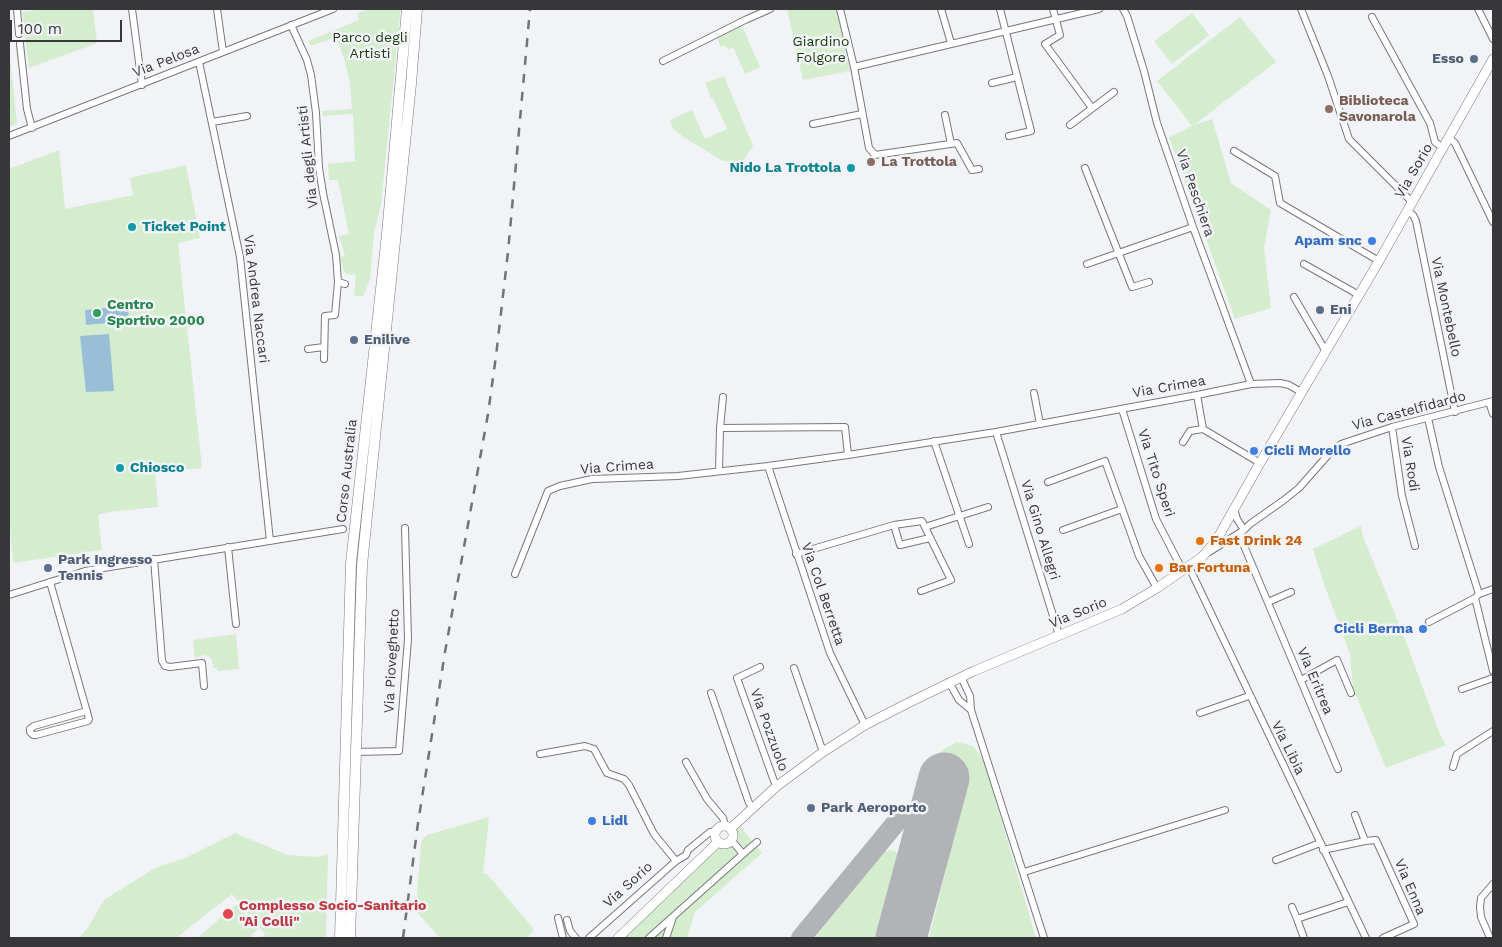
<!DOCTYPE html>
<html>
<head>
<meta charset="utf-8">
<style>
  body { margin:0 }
  #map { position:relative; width:1502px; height:947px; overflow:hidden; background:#f1f3f6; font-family:"Work Sans",sans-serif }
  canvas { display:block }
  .frame { position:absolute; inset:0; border:10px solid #373739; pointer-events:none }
  .scale { position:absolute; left:10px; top:20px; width:112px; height:22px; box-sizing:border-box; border:2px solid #373739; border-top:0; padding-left:6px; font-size:15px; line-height:18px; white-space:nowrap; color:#373739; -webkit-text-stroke:4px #f1f3f6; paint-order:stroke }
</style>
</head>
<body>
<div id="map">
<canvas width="1502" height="947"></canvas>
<div class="frame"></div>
<div class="scale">100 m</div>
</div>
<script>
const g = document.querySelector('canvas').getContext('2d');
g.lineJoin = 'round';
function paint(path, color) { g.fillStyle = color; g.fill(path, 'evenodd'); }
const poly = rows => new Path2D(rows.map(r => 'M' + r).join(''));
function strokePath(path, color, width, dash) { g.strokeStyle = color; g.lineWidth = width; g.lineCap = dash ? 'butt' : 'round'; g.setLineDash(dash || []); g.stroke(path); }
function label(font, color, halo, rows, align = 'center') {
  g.font = font + ' "Work Sans",sans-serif'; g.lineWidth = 5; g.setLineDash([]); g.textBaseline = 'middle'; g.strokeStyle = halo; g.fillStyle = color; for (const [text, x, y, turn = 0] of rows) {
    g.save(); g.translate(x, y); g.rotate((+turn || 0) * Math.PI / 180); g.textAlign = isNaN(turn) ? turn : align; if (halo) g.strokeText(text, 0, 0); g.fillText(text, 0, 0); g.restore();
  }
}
paint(poly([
  [47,9,93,9,97,43,29,68,22,12],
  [371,9,401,9,400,15,381,205,374,233,370,279,363,296,354,296,356,275,347,274,344,271,340,257,345,256,339,236,349,234,338,180,329,180,328,167,328,164,355,161,353,114,323,116,322,111,352,109,350,83,345,61,336,37,311,46,308,41,359,20,357,13],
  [787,9,836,9,850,71,803,80],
  [1192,13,1209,35,1172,64,1154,41],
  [1240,17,1276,62,1194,125,1212,119,1231,183,1271,210,1264,248,1271,308,1235,319,1169,137,1192,126,1157,81],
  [742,26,760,67,745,74,733,47,728,50,725,45,721,47,717,38],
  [9,48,17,124,9,127],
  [724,76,753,146,740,165,721,160,685,138,672,128,670,120,692,110,705,139,727,129,713,98,711,98,705,83],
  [59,150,65,209,133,195,130,178,186,165,200,238,178,243,202,468,155,473,158,507,108,512,98,515,102,550,13,563,9,515,9,169],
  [1361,526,1363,537,1402,631,1439,732,1446,745,1386,768,1353,688,1350,654,1324,584,1313,549],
  [236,634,239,669,217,671,217,668,213,668,212,660,210,657,205,655,195,658,193,640],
  [957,742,973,746,984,761,1036,938,929,938,970,774,962,772,963,765,936,759,941,751],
  [489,817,483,874,487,874,533,928,533,932,526,938,440,938,416,911,421,841,427,835],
  [741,827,762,853,695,912,687,938,617,938,714,849],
  [235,833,288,855,318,857,328,854,326,938,261,938,265,934,232,894,176,938,78,938,87,929,104,900,155,868,185,858],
  [890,850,895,851,900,857,899,865,879,938,815,938,883,852],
  [237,904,252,922,253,922,259,928,249,938,197,938]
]), '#d4edce');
paint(poly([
  [128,306,129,321,86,325,85,310],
  [109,334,114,391,86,392,80,336]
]), '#98bfd7');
strokePath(poly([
  [801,938,899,819,906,813,916,813,922,818,927,824,929,834]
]), '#b2b3b6', 20);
strokePath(poly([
  [901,938,944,778]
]), '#b2b3b6', 51);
const minor = poly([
  [17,9,19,34],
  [132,9,142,85],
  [217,9,223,52],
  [840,9,854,67,869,148,875,155,957,143,972,170,979,169],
  [941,9,951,43],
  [1000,9,1031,131,1009,136],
  [1053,9,1060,35,1045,44,1092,108],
  [1123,9,1127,16,1144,71,1157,123,1193,227,1251,384],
  [1301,9,1328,76,1349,139,1412,202],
  [1478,9,1493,39],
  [1372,17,1430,123,1435,142,1443,148],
  [291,25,307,60,311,75,316,113,319,168,323,193,336,255,338,282,345,284],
  [20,44,27,109,32,128],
  [663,61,745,20,770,9],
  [199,62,240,257,270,541],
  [854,67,1099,9],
  [992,83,1017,77],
  [945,115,951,144],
  [212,122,247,116],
  [813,124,862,114],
  [1070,125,1114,92],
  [9,136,333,9],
  [1449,138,1455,143,1493,222],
  [1234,151,1275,176,1280,203,1379,261],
  [1085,168,1132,287,1149,282],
  [1407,211,1413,215,1416,221,1455,412],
  [1087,264,1193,227],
  [1304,264,1359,295],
  [1294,297,1325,350],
  [308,349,324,347],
  [324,359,325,316,335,315,338,282],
  [1034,393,1040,424],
  [1197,395,1203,429,1260,463],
  [1489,402,1493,414],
  [1122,409,1156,519,1183,571],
  [1428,418,1439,467,1479,594,1475,598,1493,671],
  [1392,427,1402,496,1415,546],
  [720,428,723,397],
  [996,432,1059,635],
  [934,441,969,544],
  [1183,442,1190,431,1203,429],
  [768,466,830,653,865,725],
  [719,471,720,428,845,427,848,455],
  [1048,482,1105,461,1139,556,1157,588],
  [1234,509,1237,519,1244,530],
  [894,525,900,545,930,538],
  [925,527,988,507],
  [1063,530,1122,509],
  [1239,534,1338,769],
  [228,547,236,624],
  [1209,552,1244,530,1250,524,1284,500,1299,488,1328,455,1341,444,1392,427,1493,401],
  [796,554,894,525,922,521,951,580,921,591],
  [154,559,162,661,165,666,170,667,202,663,204,686],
  [1189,567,1366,938],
  [515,574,548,491,560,486,592,479,678,476,768,466,848,455,996,432,1197,395,1251,384,1280,383,1289,385,1301,392],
  [50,582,89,719,88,721,36,735,33,735,30,732,30,729,34,726,87,711],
  [1479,594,1493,589],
  [9,595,85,571,343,529],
  [1268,602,1291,592],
  [1429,622,1475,598],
  [760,667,737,678,774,781,777,786],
  [794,668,823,752],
  [961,677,970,696,971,710,1044,938],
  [1301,680,1337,660,1351,693],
  [949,682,959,700,971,710],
  [1462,689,1493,678],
  [711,693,749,803,753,807],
  [1200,713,1249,696],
  [355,752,399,751,408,639,405,528],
  [540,754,585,746,594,749,607,773,624,779,629,785,654,834,676,861],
  [686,762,707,799,723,818,725,825],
  [1453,767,1457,754,1493,731],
  [1355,815,1365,841],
  [1323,850,1365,841,1376,840,1414,924,1383,938],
  [743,854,757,842],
  [1276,860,1320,843],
  [1024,872,1225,810],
  [1292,907,1297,919],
  [558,918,563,938],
  [567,920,570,931,576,938],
  [589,938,676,861,686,855,688,850,710,832,716,831],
  [649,938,743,854,732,841],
  [666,938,673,917],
  [1304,938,1297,919,1348,902],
  [1490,938,1481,917,1480,907,1481,898,1493,884]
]);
const secondary = poly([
  '715 835a9 9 0 1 1 18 0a9 9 0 1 1-18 0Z',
  [731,828,777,786,823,752,865,725,908,703,974,671,1122,609,1157,588,1202,557,1216,541,1260,463,1379,261,1493,59],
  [618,938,718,842]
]);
const trunk = poly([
  [340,938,351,563,387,234,407,9],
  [350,938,362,565,411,84,417,9]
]);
strokePath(minor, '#76787b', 8);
strokePath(secondary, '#76787b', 10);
strokePath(trunk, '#76787b', 11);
strokePath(minor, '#fff', 6);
strokePath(secondary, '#fff', 9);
strokePath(trunk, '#fff', 10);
strokePath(poly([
  [403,938,418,823,445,652,488,414,496,356,508,252,530,9]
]), '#727375', 2.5, [9, 9]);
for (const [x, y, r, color] of [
  [1474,59,5,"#5c6f8a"],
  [1329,109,5,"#8d6e63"],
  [871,162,5,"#8d6e63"],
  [851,168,5,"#0f9aa8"],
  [132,227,5,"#0f9aa8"],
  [1372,241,5,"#3f7fe0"],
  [1320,310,5,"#5c6f8a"],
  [97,313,5,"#2e9e5b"],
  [354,340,5,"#5c6f8a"],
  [1254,451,5,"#3f7fe0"],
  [120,468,5,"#0f9aa8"],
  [1200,541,5,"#e8710a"],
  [48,568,5,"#5c6f8a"],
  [1159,568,5,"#e8710a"],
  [1423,629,5,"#3f7fe0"],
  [811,808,5,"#5c6f8a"],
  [592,821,5,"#3f7fe0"],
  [228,914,6,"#e0444e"]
]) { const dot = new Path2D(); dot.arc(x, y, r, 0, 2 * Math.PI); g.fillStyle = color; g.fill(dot); strokePath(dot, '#f1f3f6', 2); }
label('14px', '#173a0b', '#f1f3f6', [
  ["Parco degli",370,38],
  ["Artisti",370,54],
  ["Giardino",821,42],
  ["Folgore",821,58]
]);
label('bold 14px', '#4e5e75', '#f1f3f6', [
  ["Esso",1464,59,"right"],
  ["Eni",1330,310],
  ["Enilive",364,340],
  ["Park Ingresso",58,560],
  ["Tennis",58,576],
  ["Park Aeroporto",821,808]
], 'left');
label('14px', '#373739', '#f1f3f6', [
  ["Via Pelosa",166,61,-21],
  ["Via degli Artisti",308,157,-96],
  ["Via Sorio",1414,171,-60],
  ["Via Peschiera",1195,193,71],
  ["Via Andrea Naccari",256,299,83],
  ["Via Montebello",1446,307,78],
  ["Via Crimea",1169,387,-10],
  ["Via Castelfidardo",1409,411,-15],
  ["Via Rodi",1410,464,81],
  ["Via Crimea",617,467,-4],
  ["Corso Australia",347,471,-84],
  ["Via Tito Speri",1156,473,72],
  ["Via Gino Allegri",1040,530,73],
  ["Via Col Berretta",823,594,71],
  ["Via Sorio",1078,613,-22],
  ["Via Pioveghetto",392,661,-87],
  ["Via Eritrea",1315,681,67],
  ["Via Pozzuolo",769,730,70],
  ["Via Libia",1288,748,64],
  ["Via Sorio",628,885,-42],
  ["Via Enna",1410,887,67]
]);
label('bold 14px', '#785e54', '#f1f3f6', [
  ["Biblioteca",1339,101],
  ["Savonarola",1339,117],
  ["La Trottola",881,162]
], 'left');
label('bold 14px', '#0d838f', '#f1f3f6', [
  ["Nido La Trottola",841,168,"right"],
  ["Ticket Point",142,227],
  ["Chiosco",130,468]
], 'left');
label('bold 14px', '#366cbe', '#f1f3f6', [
  ["Apam snc",1362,241],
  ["Cicli Morello",1264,451,"left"],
  ["Cicli Berma",1413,629],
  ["Lidl",602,821,"left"]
], 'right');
label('bold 14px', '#27864d', '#f1f3f6', [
  ["Centro",107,305],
  ["Sportivo 2000",107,321]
], 'left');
label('bold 14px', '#c56008', '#f1f3f6', [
  ["Fast Drink 24",1210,541],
  ["Bar Fortuna",1169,568]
], 'left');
label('bold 14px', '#be3a42', '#f1f3f6', [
  ["Complesso Socio-Sanitario",239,906],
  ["\"Ai Colli\"",239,922]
], 'left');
</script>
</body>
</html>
